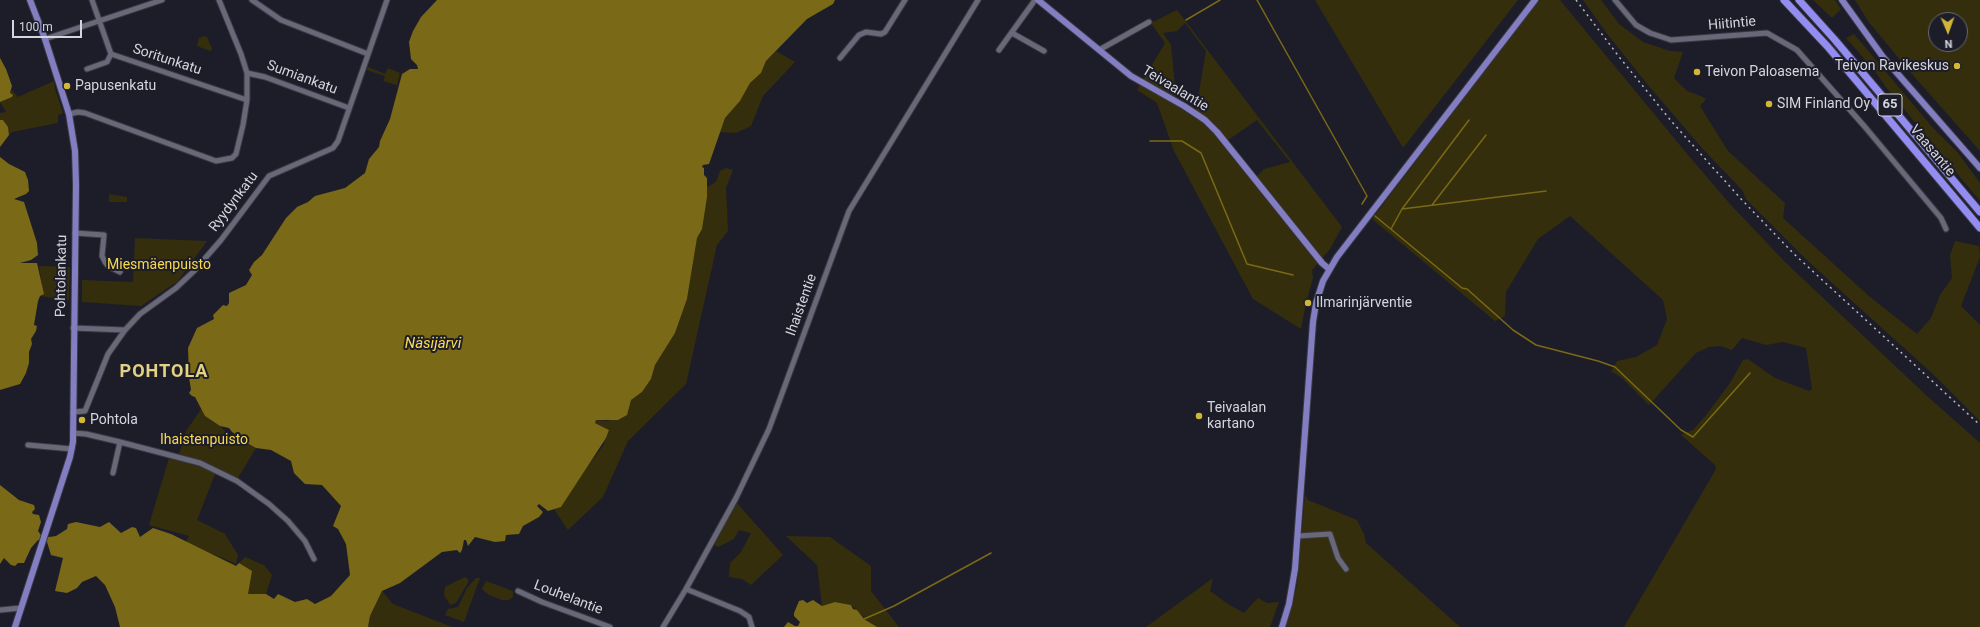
<!DOCTYPE html>
<html>
<head>
<meta charset="utf-8">
<style>
  body { margin:0 }
  #map { position:relative; width:1980px; height:627px; overflow:hidden; background:#1d1d29; font-family:Roboto,sans-serif }
  canvas { display:block }
  .north { position:absolute; left:1928px; top:12px; width:40px; height:40px; box-sizing:border-box; background:#1d1d29; border:1px solid #676771; border-radius:50%; rotate:178deg; font-size:11px; font-weight:700; line-height:16px; text-align:center; color:#d5d5de }
  .north::after { content:''; display:block; margin:auto; width:14px; height:18px; background:#d2b736; clip-path:polygon(50% 0,100% 100%,50% 72%,0 100%) }
  .scale { position:absolute; left:12px; top:20px; width:70px; height:18px; box-sizing:border-box; border:2px solid #d5d5de; border-top:0; padding-left:5px; font-size:12px; line-height:14px; white-space:nowrap; color:#d5d5de; -webkit-text-stroke:3px #1d1d29; paint-order:stroke }
</style>
</head>
<body>
<div id="map">
<canvas width="1980" height="627"></canvas>
<div class="north">N</div>
<div class="scale">100 m</div>
</div>
<script>
const g = document.querySelector('canvas').getContext('2d');
g.lineJoin = 'round';
function paint(path, color) { g.fillStyle = color; g.fill(path, 'evenodd'); }
const poly = rows => new Path2D(rows.map(r => 'M' + r).join(''));
function strokePath(path, color, width, dash) { g.strokeStyle = color; g.lineWidth = width; g.lineCap = dash ? 'butt' : 'round'; g.setLineDash(dash || []); g.stroke(path); }
function label(font, color, halo, rows, align = 'center') {
  g.font = font + ' Roboto,sans-serif'; g.lineWidth = 4; g.setLineDash([]); g.textBaseline = 'middle'; g.strokeStyle = halo; g.fillStyle = color; for (const [text, x, y, turn = 0] of rows) {
    g.save(); g.translate(x, y); g.rotate((+turn || 0) * Math.PI / 180); g.textAlign = isNaN(turn) ? turn : align; if (halo) g.strokeText(text, 0, 0); g.fillText(text, 0, 0); g.restore();
  }
}
paint(poly([
  [1315,0,1518,0,1403,148],
  [1539,0,1560,0,1688,155,1730,204,1785,262,1927,396,1980,443,1980,627,1624,627,1716,469,1715,465,1681,435,1693,430,1707,414,1730,383,1743,360,1748,359,1775,378,1809,391,1812,389,1806,348,1783,342,1766,345,1742,338,1732,350,1720,346,1709,347,1696,353,1649,405,1622,378,1611,371,1617,361,1636,357,1657,345,1667,319,1663,300,1570,216,1538,239,1506,292,1505,316,1495,321,1372,219],
  [1583,0,1601,0,1619,24,1643,42,1670,51,1683,52,1674,78,1687,91,1701,96,1706,99,1700,106,1728,151,1785,203,1783,218,1870,297,1917,334,1931,318,1940,295,1952,278,1950,255,1955,241,1979,246,1980,257,1961,306,1980,325,1980,421,1934,375,1809,262,1746,199,1743,191,1702,148,1648,85,1608,35],
  [1813,0,1835,0,1841,9,1832,18],
  [1855,0,1980,0,1980,151,1911,73,1868,21],
  [1936,20,1960,20,1960,44,1936,44],
  [1177,10,1342,227,1330,249,1312,270,1313,278,1306,303,1301,329,1253,299,1174,151,1157,103,1137,90,1165,43,1151,23],
  [1185,23,1206,51,1196,109,1176,97,1171,45,1163,33,1177,31],
  [1257,120,1290,162,1264,169,1257,176,1228,140],
  [1854,34,1933,128,1958,153,1980,183,1980,201,1885,86,1875,71,1846,38],
  [204,36,207,37,212,49,210,51,197,46,199,38],
  [776,51,795,62,763,96,751,126,736,133,719,132,725,118,740,101,750,83,761,73,766,61],
  [368,67,385,74,388,68,400,73,397,85,383,81,385,76,367,70],
  [54,81,55,89,63,113,58,115,58,123,12,132,9,135,8,127,3,120,0,120,0,113,6,112,0,102,12,97,10,93,12,90,18,97],
  [726,168,733,170,726,188,728,231,717,245,686,384,628,441,603,497,568,530,554,509,561,507,576,481,603,446,609,430,595,423,596,420,608,421,627,409,631,400,642,392,651,379,655,365,675,333,687,299,697,238,701,230,707,187,716,182,720,171],
  [109,194,127,197,127,202,109,202],
  [135,238,207,241,178,281,141,306,82,302,82,280,133,282],
  [39,266,70,267,69,300,40,296,42,286],
  [202,408,205,416,220,426,232,438,256,448,238,478,201,460,179,454,186,431],
  [169,458,202,467,215,474,197,520,225,534,238,555,236,564,201,549,236,566,245,557,264,565,272,575,266,594,247,594,186,541,189,536,149,525],
  [1305,495,1308,500,1357,520,1364,534,1366,543,1460,627,1286,627,1297,585],
  [736,502,783,555,751,585,742,579,729,577,730,563,741,552,751,533,739,530,734,539,718,547,714,545],
  [786,536,830,537,871,566,871,591,899,627,877,627,872,625,851,605,835,602,822,606,817,565],
  [465,577,468,579,468,583,456,603,450,605,444,595,445,587],
  [476,578,480,578,464,622,445,615,448,609,458,607,467,588],
  [1213,578,1210,591,1228,604,1244,613,1258,598,1267,603,1279,602,1270,627,1146,627],
  [486,581,513,591,513,597,509,600,502,600,489,595,482,589],
  [382,591,393,604,452,627,368,627,370,616]
]), '#352e0c');
paint(poly([
  [437,0,835,0,833,4,807,19,766,61,761,73,750,83,740,101,725,118,709,164,703,165,702,167,704,168,704,175,707,178,707,197,702,229,697,238,687,299,675,333,655,365,651,379,642,392,631,400,627,415,618,420,596,420,595,423,609,430,606,438,561,507,548,511,539,504,537,506,543,512,539,517,523,526,519,534,506,535,505,541,495,542,475,537,468,546,466,540,464,540,462,550,460,553,457,550,442,552,400,583,382,591,370,616,368,627,120,627,115,607,105,585,96,576,82,582,77,588,67,593,55,591,63,558,51,555,47,542,38,540,31,548,24,563,18,563,15,566,11,565,4,558,0,564,0,485,19,500,34,505,35,509,32,512,33,514,39,515,41,522,38,531,41,535,49,537,56,536,67,529,68,524,76,522,100,527,109,522,121,533,132,527,136,528,140,537,153,528,171,534,236,566,239,563,252,571,248,594,266,594,274,599,278,594,295,602,307,599,315,604,331,596,350,575,346,544,338,529,333,526,341,506,322,485,305,484,294,473,291,461,271,450,256,448,241,440,240,437,232,432,229,428,220,426,205,416,195,397,192,396,189,393,191,390,189,377,188,348,197,328,214,319,213,315,223,305,227,306,229,303,229,293,246,285,252,275,249,270,254,262,262,255,286,218,297,207,308,202,315,196,345,188,365,173,369,159,379,147,380,141,390,119,402,74,410,69,418,69,417,65,411,59,409,42,413,31,421,17],
  [0,58,6,69,12,86,10,93,13,95,12,97,0,102],
  [0,120,3,120,8,127,9,135,0,147],
  [0,157,9,164,25,172,28,180,29,191,26,194,14,199,24,202,37,243,38,255,31,260,20,263,37,263,44,294,40,296,38,301,34,325,37,326,36,331,31,339,32,344,29,352,29,363,26,373,20,384,0,390],
  [803,600,807,603,813,600,822,606,835,602,851,605,853,609,857,610,864,619,877,627,784,627,788,622,795,626,798,626,800,622,794,616,794,613,799,601]
]), '#7a6916');
strokePath(poly([
  [1257,0,1367,196,1362,204],
  [1186,20,1220,0],
  [1150,141,1182,141,1201,153,1247,264,1293,275],
  [1432,205,1486,135],
  [1402,209,1546,191],
  [1375,216,1462,288,1467,289,1513,330,1536,345,1598,361,1615,367,1681,430,1693,437,1750,373],
  [1391,229,1402,209,1469,120],
  [864,619,894,606,991,553]
]), '#7a6916', 1.5);
const minor = poly([
  [92,0,111,54,247,100],
  [252,0,281,20,368,54],
  [1615,0,1636,25,1650,33,1671,40,1767,33,1797,50,1865,127,1941,218,1946,229],
  [1012,33,1044,51],
  [45,39,162,0],
  [999,50,1035,0],
  [1099,50,1149,22],
  [840,58,859,35,866,32,881,34,885,32,905,0],
  [87,69,107,62,111,54],
  [247,73,265,77,349,108],
  [69,114,78,112,85,113,216,161,232,158,236,154,243,125,247,100,247,73,241,54,219,0],
  [75,233,104,235,102,256,105,262,108,266,120,272],
  [73,328,125,330,140,314,176,288,194,271,221,240,269,176,333,148,338,141,387,0],
  [73,412,85,411,108,354,125,330],
  [73,433,86,434,120,442,200,463,237,481,269,504,288,521,305,541,314,559],
  [28,445,72,449],
  [113,473,120,442],
  [1298,536,1330,534,1338,558,1346,569],
  [686,589,740,611,749,617,752,627],
  [518,591,542,602,610,627],
  [0,610,21,608],
  [663,627,686,589,736,498,769,429,849,211,978,0]
]);
const major = poly([
  [1038,0,1131,76,1184,106,1205,120,1217,132,1322,263,1329,269],
  [1842,0,1883,57,1980,168],
  [15,627,70,457,73,442,76,185,75,151,69,114,45,39,30,0],
  [1282,627,1289,604,1295,569,1313,322,1316,303,1323,281,1337,257,1535,0]
]);
const highway = poly([
  [1784,0,1828,47,1980,228],
  [1799,0,1835,40,1980,212]
]);
strokePath(minor, '#393843', 7);
strokePath(major, '#393843', 8);
strokePath(highway, '#393843', 9);
strokePath(minor, '#686878', 5);
strokePath(major, '#827ec1', 6);
strokePath(highway, '#948df1', 7);
strokePath(poly([
  [1576,0,1620,58,1672,122,1742,200,1794,254,1980,425]
]), '#bbbbc5', 1.5, [2, 4]);
for (const [x, y, r, color] of [
  [1957,66,4,"#d2b736"],
  [1697,72,4,"#d2b736"],
  [67,86,4,"#d2b736"],
  [1769,104,4,"#d2b736"],
  [1308,303,4,"#d2b736"],
  [1199,416,4,"#d2b736"],
  [82,420,4,"#d2b736"]
]) { const dot = new Path2D(); dot.arc(x, y, r, 0, 2 * Math.PI); g.fillStyle = color; g.fill(dot); strokePath(dot, '#1d1d29', 1.5); }
for (const [x, y, w] of [
  [1890,105,24]
]) { const box = new Path2D(); box.roundRect(x - w / 2, y - 11, w, 22, 3); g.fillStyle = '#1d1d29'; g.fill(box); strokePath(box, '#d5d5de', 1); }
label('bold 13px', '#d5d5de', null, [
  ["65",1890,105]
]);
label('14px', '#d5d5de', '#1d1d29', [
  ["Hiitintie",1732,24,-5],
  ["Soritunkatu",167,60,18],
  ["Sumiankatu",302,78,20],
  ["Teivaalantie",1175,89,31],
  ["Vaasantie",1932,151,50],
  ["Ryydynkatu",234,202,-53],
  ["Pohtolankatu",62,276,-89],
  ["Ihaistentie",802,305,-70],
  ["Louhelantie",568,598,21]
]);
label('14px', '#d5d5de', '#1d1d29', [
  ["Teivon Ravikeskus",1949,66,"right"],
  ["Teivon Paloasema",1705,72],
  ["Papusenkatu",75,86],
  ["SIM Finland Oy",1777,104],
  ["Ilmarinjärventie",1316,303],
  ["Teivaalan",1207,408],
  ["kartano",1207,424],
  ["Pohtola",90,420]
], 'left');
label('14px', '#f7d950', '#1d1d29', [
  ["Miesmäenpuisto",159,265],
  ["Ihaistenpuisto",204,440]
]);
label('italic 15px', '#f9dc53', '#1d1d29', [
  ["Näsijärvi",433,344]
]);
g.letterSpacing = '1px';
label('bold 18px', '#e4d284', '#1d1d29', [
  ["POHTOLA",164,372]
]);
g.letterSpacing = '0px';
</script>
</body>
</html>
